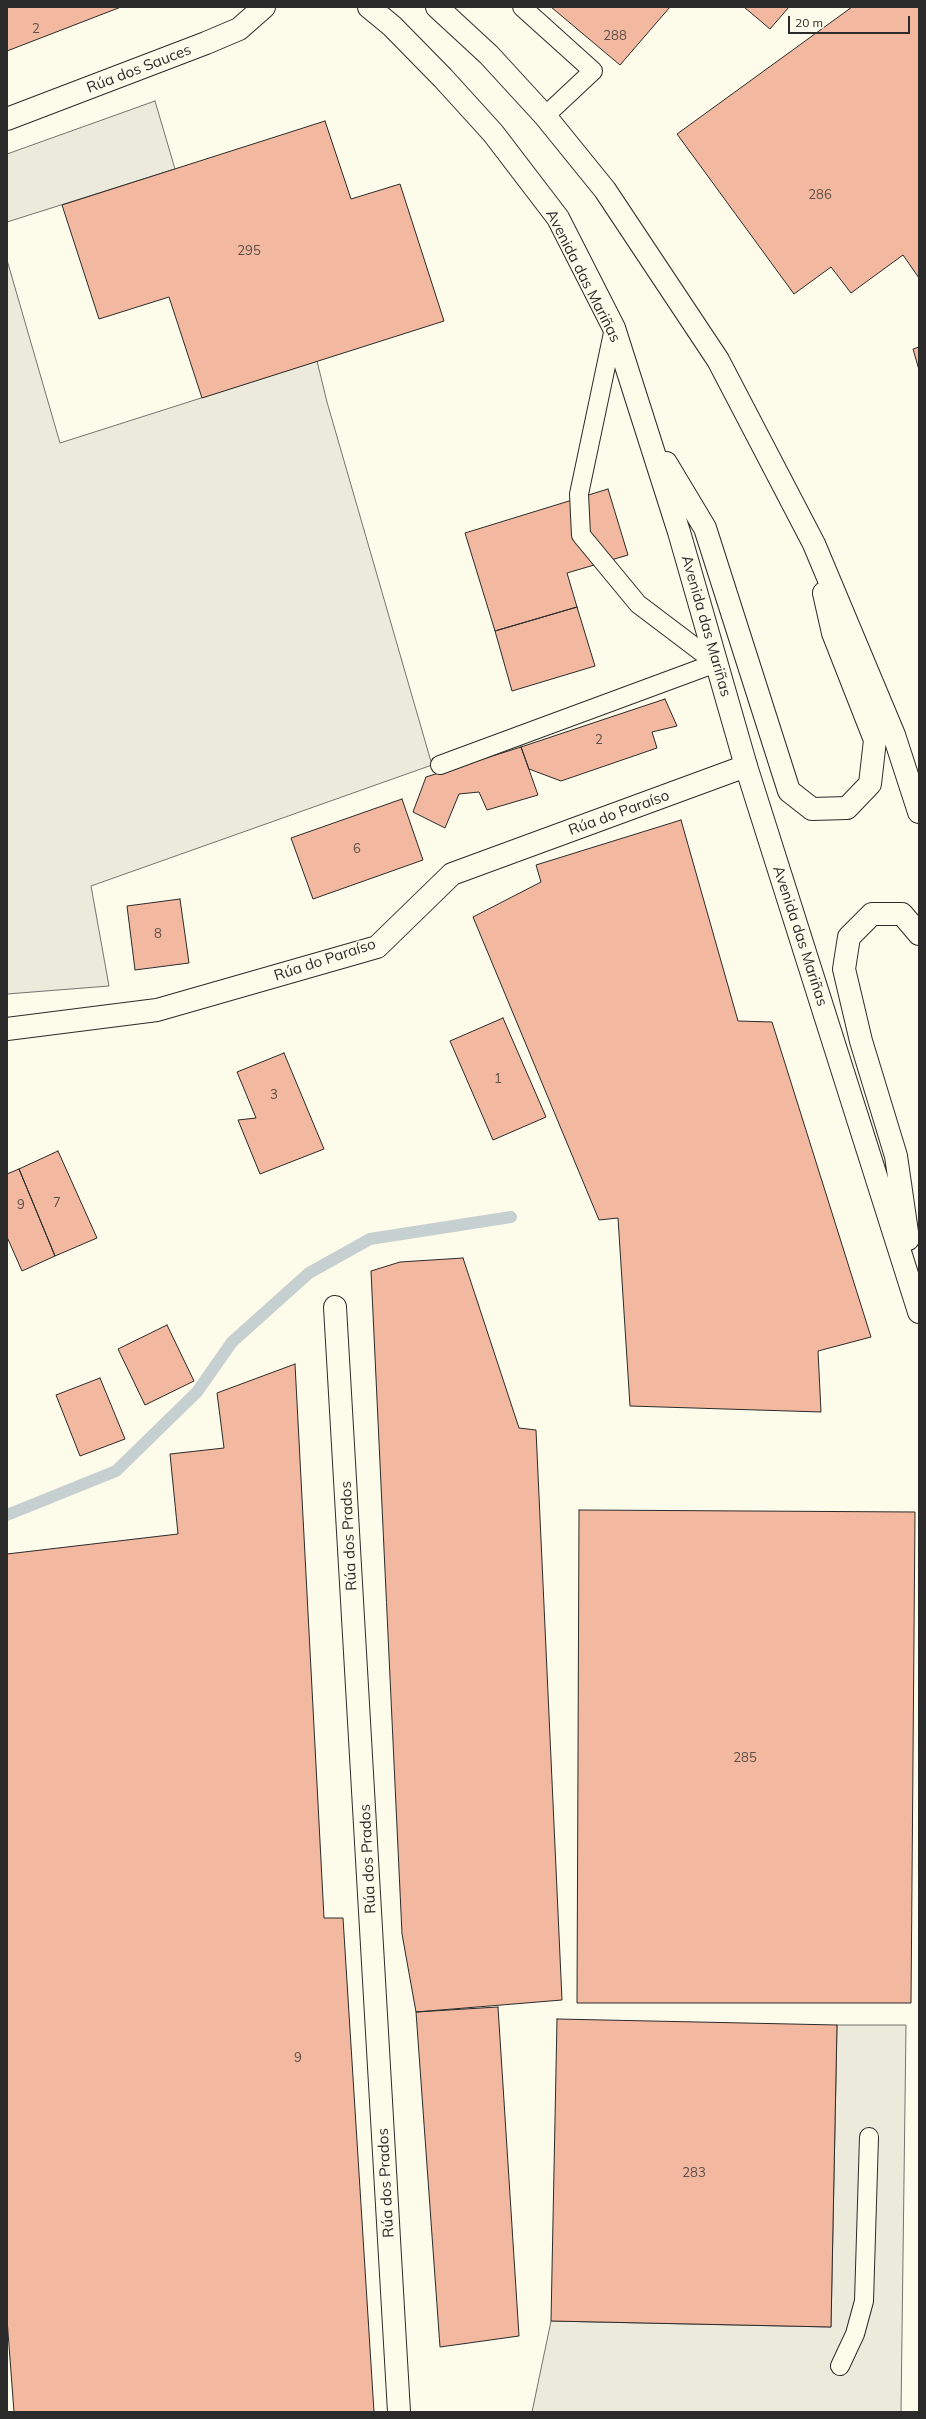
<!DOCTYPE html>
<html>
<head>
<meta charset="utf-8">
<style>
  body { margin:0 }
  #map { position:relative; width:926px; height:2419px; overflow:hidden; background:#fdfbea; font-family:Mulish,sans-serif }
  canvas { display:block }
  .frame { position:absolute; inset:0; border:8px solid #2b2b2b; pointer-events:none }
  .scale { position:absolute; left:788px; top:16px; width:122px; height:18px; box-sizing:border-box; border:2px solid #2b2b2b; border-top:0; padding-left:5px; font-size:12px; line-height:14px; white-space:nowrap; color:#2b2b2b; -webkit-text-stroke:3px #fdfbea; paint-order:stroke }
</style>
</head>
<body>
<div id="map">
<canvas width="926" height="2419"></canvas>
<div class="frame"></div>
<div class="scale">20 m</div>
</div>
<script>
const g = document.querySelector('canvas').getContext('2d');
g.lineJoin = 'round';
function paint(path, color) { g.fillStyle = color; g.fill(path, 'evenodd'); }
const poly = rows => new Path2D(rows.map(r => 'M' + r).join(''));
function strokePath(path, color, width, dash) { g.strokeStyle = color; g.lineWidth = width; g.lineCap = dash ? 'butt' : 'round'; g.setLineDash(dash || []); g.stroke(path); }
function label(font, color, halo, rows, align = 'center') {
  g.font = font + ' Mulish,sans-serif'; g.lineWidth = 3; g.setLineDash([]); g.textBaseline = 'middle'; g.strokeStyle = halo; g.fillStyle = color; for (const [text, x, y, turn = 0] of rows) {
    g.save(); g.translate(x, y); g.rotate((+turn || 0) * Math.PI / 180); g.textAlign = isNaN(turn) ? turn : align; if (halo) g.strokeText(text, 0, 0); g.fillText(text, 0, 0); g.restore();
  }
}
const parking = poly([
  [155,101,175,169,7,222,7,154,155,101],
  [7,260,60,443,317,361,327,402,432,765,91,886,109,986,7,994,7,260],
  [837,2025,906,2025,901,2412,532,2412,551,2321,831,2327,837,2025]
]);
paint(parking, '#eceadb');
strokePath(parking, '#74746e', 1);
strokePath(poly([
  [7,1515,116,1471,197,1392,232,1342,309,1273,370,1239,511,1217]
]), '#c7d0d0', 12);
const building = poly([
  [7,7,121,7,7,51,7,7],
  [551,7,670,7,620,65,551,7],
  [744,7,789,7,770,29,744,7],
  [852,7,919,7,919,278,903,255,851,293,831,267,794,294,677,134,852,7],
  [325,121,351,199,400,184,444,321,202,398,169,297,99,319,62,205,325,121],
  [919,347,919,370,913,349,919,347],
  [608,489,628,555,567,573,577,607,495,631,465,533,608,489],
  [577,607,595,666,512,691,495,631,577,607],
  [665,699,677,726,652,732,657,748,561,781,529,769,521,747,665,699],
  [521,747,538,795,487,810,479,792,459,794,445,828,413,812,426,777,521,747],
  [402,799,423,860,313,899,291,838,402,799],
  [681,820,738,1021,772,1022,871,1337,818,1351,821,1412,630,1406,618,1218,599,1220,473,917,541,882,536,865,681,820],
  [180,899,189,963,135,970,127,906,180,899],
  [503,1018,546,1117,493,1140,450,1041,503,1018],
  [284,1053,324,1149,260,1174,238,1120,256,1118,237,1072,284,1053],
  [58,1151,97,1238,55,1256,19,1169,58,1151],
  [19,1169,55,1256,22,1271,7,1237,7,1174,19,1169],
  [463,1258,519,1428,536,1430,562,2000,416,2012,402,1934,371,1271,400,1262,463,1258],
  [167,1325,194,1381,145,1405,118,1349,167,1325],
  [295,1364,324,1918,343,1918,374,2412,14,2412,7,2319,7,1554,178,1534,170,1454,224,1448,217,1393,295,1364],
  [100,1378,125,1439,80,1456,56,1395,100,1378],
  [579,1510,915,1512,911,2003,577,2003,579,1510],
  [498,2007,519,2336,440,2347,416,2012,498,2007],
  [557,2019,837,2025,831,2327,551,2321,557,2019]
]);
paint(building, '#f2b8a0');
strokePath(building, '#2b2b2b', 1);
const service = poly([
  [522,7,593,71,545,116],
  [614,328,579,494,581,535,638,604,716,663],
  [440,765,716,663],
  [840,2366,855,2334,864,2301,869,2137]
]);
const minor = poly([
  [7,119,206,43,239,29,264,7],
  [7,1029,157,1010,377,947,452,874,746,766],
  [335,1307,399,2412]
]);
const trunk = poly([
  [369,7,392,26,443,78,493,133,558,218,614,328,679,532,746,766,919,1312],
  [437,7,489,55,545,116,605,190,718,360,814,544,894,735,919,812],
  [666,463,705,528,789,791,812,809,847,808,870,784,875,740,833,633,824,593],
  [908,1239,896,1156,861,1041,844,969,849,937,872,914,902,914,919,934]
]);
strokePath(service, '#2b2b2b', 20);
strokePath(minor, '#2b2b2b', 24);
strokePath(trunk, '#2b2b2b', 24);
strokePath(service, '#fdfbea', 18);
strokePath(minor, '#fdfbea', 22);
strokePath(trunk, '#fdfbea', 22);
label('13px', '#5d4e48', null, [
  ["2",36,29],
  ["288",615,36],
  ["286",820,195],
  ["295",249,251],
  ["2",599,740],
  ["6",357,849],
  ["8",158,934],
  ["1",498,1079],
  ["3",274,1095],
  ["7",57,1203],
  ["9",21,1205],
  ["285",745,1758],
  ["9",298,2058],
  ["283",694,2173]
]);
label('15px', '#2b2b2b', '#fdfbea', [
  ["Rúa dos Sauces",139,69,-21],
  ["Avenida das Mariñas",583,276,63],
  ["Avenida das Mariñas",706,626,74],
  ["Rúa do Paraíso",619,813,-20],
  ["Avenida das Mariñas",800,936,72],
  ["Rúa do Paraíso",325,960,-18],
  ["Rúa dos Prados",349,1536,-93],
  ["Rúa dos Prados",368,1859,-93],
  ["Rúa dos Prados",386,2183,-93]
]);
</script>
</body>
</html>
